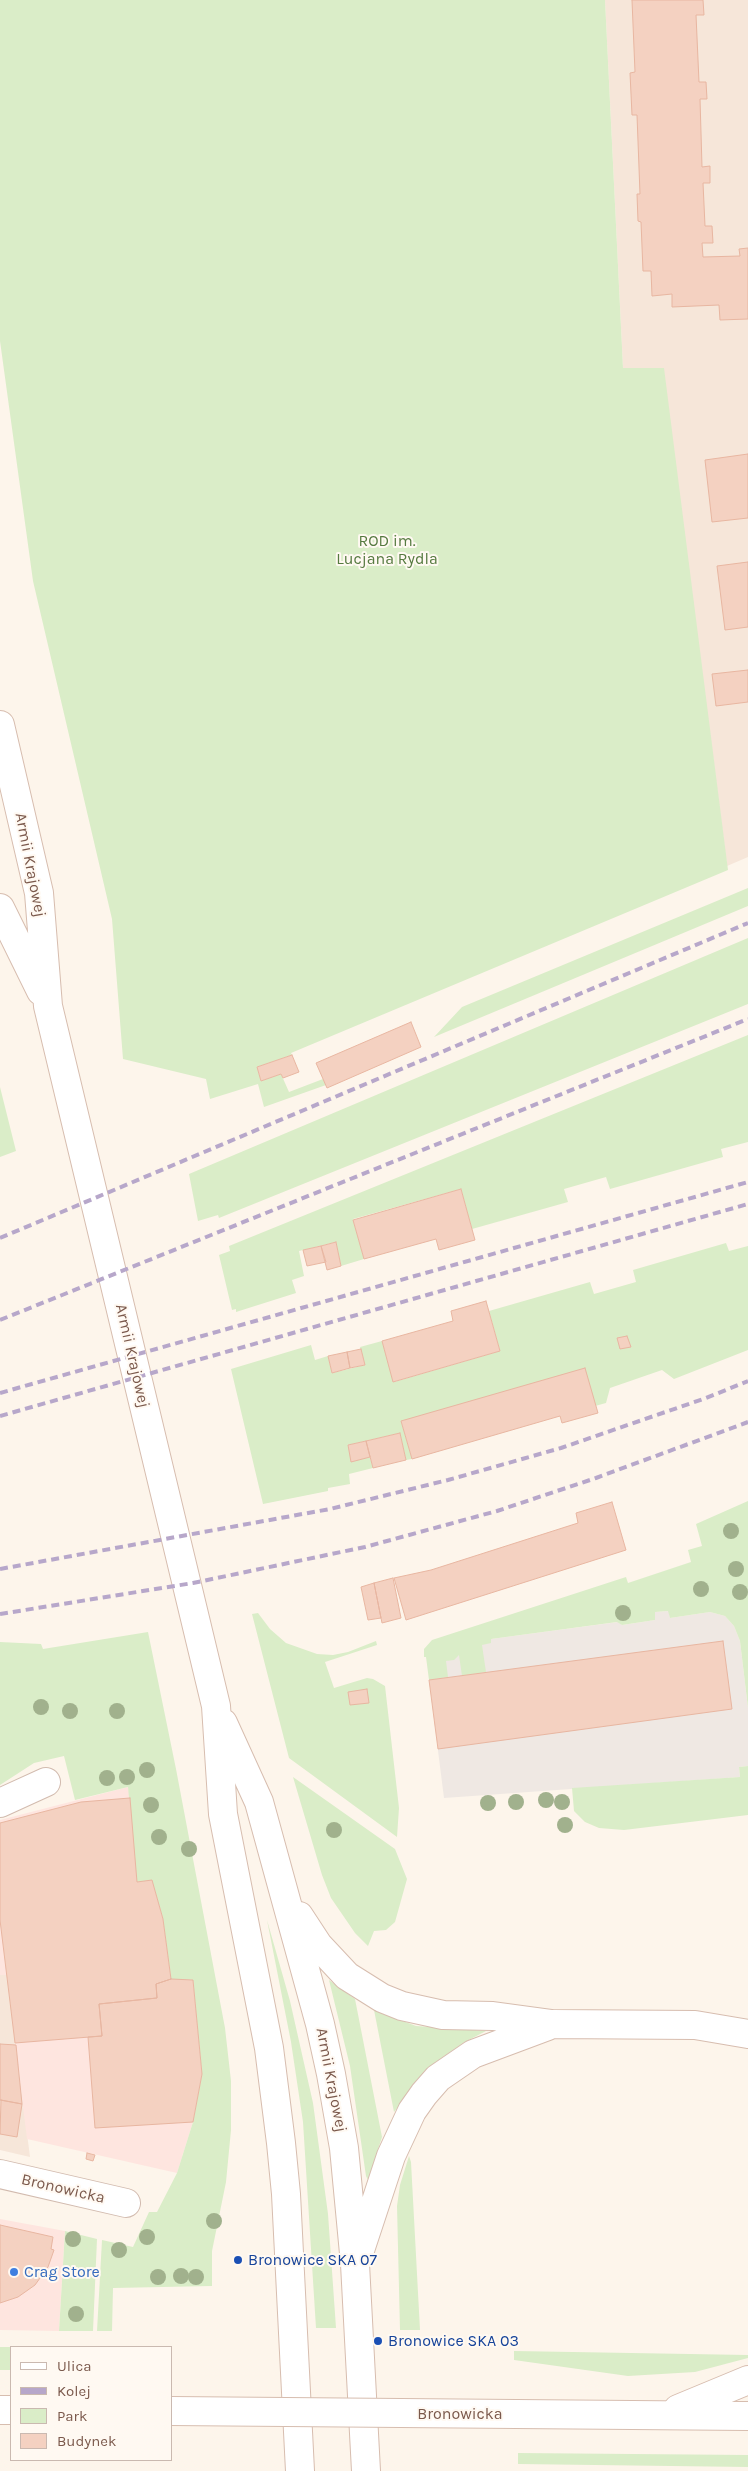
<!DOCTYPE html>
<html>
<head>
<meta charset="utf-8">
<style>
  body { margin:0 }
  #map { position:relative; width:748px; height:2471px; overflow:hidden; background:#fdf5eb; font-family:Karla,sans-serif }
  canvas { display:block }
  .legend { position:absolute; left:10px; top:2346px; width:162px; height:115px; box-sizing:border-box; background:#fff9f2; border:1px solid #cab9b0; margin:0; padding:6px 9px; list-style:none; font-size:15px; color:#7b594c }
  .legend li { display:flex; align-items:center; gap:10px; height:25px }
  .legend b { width:25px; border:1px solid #cab9b0 }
</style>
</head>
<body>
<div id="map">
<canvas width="748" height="2471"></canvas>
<ul class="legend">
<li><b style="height:6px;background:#fff"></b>Ulica</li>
<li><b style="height:6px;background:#b7a7ca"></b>Kolej</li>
<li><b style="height:14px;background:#daedc8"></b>Park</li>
<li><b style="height:14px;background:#f4d1c1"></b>Budynek</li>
</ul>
</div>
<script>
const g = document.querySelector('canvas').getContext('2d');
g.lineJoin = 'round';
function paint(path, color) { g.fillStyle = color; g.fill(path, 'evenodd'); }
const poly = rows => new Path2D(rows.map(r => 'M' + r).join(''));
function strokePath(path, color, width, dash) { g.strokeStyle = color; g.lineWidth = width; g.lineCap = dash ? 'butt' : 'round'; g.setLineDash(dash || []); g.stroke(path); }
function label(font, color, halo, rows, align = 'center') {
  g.font = font + ' Karla,sans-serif'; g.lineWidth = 4; g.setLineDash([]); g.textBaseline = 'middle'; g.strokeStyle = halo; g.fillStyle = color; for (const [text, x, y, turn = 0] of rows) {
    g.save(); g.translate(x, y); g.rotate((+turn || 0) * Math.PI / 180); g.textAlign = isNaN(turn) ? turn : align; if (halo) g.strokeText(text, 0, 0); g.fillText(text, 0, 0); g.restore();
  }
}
paint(poly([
  [605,0,748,0,748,857,727,866,663,368,623,368],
  [0,1975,7,1975,30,2157,0,2150]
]), '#f6e6d9');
paint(poly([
  [128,1787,163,1919,171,1978,193,1980,202,2074,193,2122,177,2173,27,2139,7,1975,0,1975,0,1820],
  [0,2219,65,2231,59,2331,0,2330]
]), '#fee5df');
paint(poly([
  [669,1611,670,1618,710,1612,725,1616,734,1626,740,1641,748,1708,748,1766,739,1767,740,1777,444,1798,429,1680,446,1661,491,1639,618,1622,622,1625,655,1620,655,1612]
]), '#efe8e3');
paint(poly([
  [0,0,605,0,623,368,664,368,728,870,291,1053,292,1055,257,1067,261,1081,281,1074,289,1092,323,1079,326,1085,264,1107,258,1084,210,1099,206,1079,123,1059,112,919,33,581,0,341],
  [748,888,748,906,434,1037,462,1007],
  [748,938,748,1004,219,1218,218,1215,198,1221,189,1174],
  [748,1035,748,1142,721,1149,723,1157,610,1189,606,1177,564,1189,568,1202,472,1229,461,1189,353,1219,364,1259,341,1266,336,1242,299,1251,304,1276,292,1280,296,1293,236,1312,236,1309,232,1310,219,1255,230,1251,229,1246],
  [0,1087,16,1151,0,1157],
  [726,1243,729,1251,748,1246,748,1350,674,1379,662,1370,610,1388,606,1403,595,1406,401,1421,412,1459,406,1460,400,1433,348,1445,352,1461,370,1457,373,1468,349,1474,350,1484,328,1488,328,1491,263,1504,231,1369,311,1345,315,1360,328,1356,332,1373,365,1365,360,1347,382,1341,394,1382,500,1351,489,1311,590,1282,594,1294,636,1282,633,1270],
  [748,1501,748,1708,740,1641,734,1626,725,1616,710,1612,670,1618,668,1611,655,1612,655,1620,622,1625,617,1622,491,1639,491,1643,482,1645,486,1672,462,1676,459,1655,454,1660,446,1661,448,1677,429,1680,426,1657,424,1657,424,1649,432,1640,626,1577,628,1583,691,1562,688,1550,702,1546,696,1524],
  [258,1613,270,1629,286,1643,317,1654,333,1655,348,1652,376,1641,377,1645,325,1662,334,1688,367,1678,373,1679,385,1686,399,1808,397,1837,289,1758,252,1614],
  [148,1632,176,1769,225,2028,231,2081,231,2130,226,2182,212,2251,212,2286,113,2288,112,2331,97,2331,102,2240,133,2247,149,2212,157,2212,177,2173,193,2122,202,2074,193,1980,171,1979,163,1919,152,1880,137,1882,128,1787,75,1800,64,1756,34,1763,0,1785,0,1642,41,1644,43,1649],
  [748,1766,748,1815,624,1830,599,1828,585,1822,574,1811,572,1788,740,1777,739,1767],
  [293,1777,395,1849,407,1879,395,1922,386,1930,374,1931,368,1946,355,1933,331,1898,322,1875],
  [267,1920,290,2001,313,2103,328,2214,336,2328,316,2328,303,2122,291,2042],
  [329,1980,355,1999,382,2137,368,2180,366,2176,350,2066],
  [374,2010,416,2026,486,2031,463,2043,433,2064,394,2112],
  [409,2156,411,2162,420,2330,400,2330,397,2206,400,2185],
  [65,2231,97,2239,93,2331,59,2331],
  [0,2347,34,2347,11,2347,11,2370,0,2370],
  [514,2351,748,2355,748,2358,695,2372,628,2376,514,2360],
  [518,2453,748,2455,748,2467,518,2464]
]), '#daedc8');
const building = poly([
  [632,0,703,0,704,15,696,15,699,82,706,82,707,99,700,99,702,167,710,166,710,183,703,183,705,226,712,226,713,243,702,243,703,257,740,256,739,249,748,248,748,319,720,320,719,305,672,307,672,294,652,296,651,271,643,271,641,222,638,221,637,194,640,194,637,115,632,115,630,73,635,72,632,0],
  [748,454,748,518,712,522,705,460,748,454],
  [748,562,748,627,725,630,717,566,748,562],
  [748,670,748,702,716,706,712,674,748,670],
  [411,1022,421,1047,327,1088,316,1063,411,1022],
  [292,1055,299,1072,283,1078,281,1074,261,1081,257,1067,292,1055],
  [461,1189,475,1240,439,1250,436,1239,364,1259,353,1220,461,1189],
  [336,1242,341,1266,327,1270,321,1246,336,1242],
  [321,1246,326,1262,307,1266,303,1250,321,1246],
  [486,1301,500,1351,393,1382,382,1341,453,1321,451,1311,486,1301],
  [627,1336,631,1347,620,1349,617,1338,627,1336],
  [361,1349,365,1365,350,1368,347,1352,361,1349],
  [347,1352,350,1368,332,1373,328,1356,347,1352],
  [585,1368,598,1413,562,1423,560,1416,412,1459,401,1421,585,1368],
  [400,1433,406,1460,373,1468,366,1441,400,1433],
  [366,1441,370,1457,351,1462,348,1445,366,1441],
  [612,1502,626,1550,406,1620,394,1578,431,1570,578,1523,576,1513,612,1502],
  [393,1578,401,1618,382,1623,374,1583,393,1578],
  [374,1583,381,1618,368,1620,361,1587,374,1583],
  [723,1641,732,1709,438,1749,429,1680,723,1641],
  [367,1689,369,1703,350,1705,348,1692,367,1689],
  [130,1798,137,1882,152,1880,163,1919,171,1979,156,1984,157,1998,99,2004,102,2036,15,2043,0,1920,0,1823,81,1802,130,1798],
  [171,1979,193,1980,202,2074,193,2122,95,2128,88,2037,102,2036,99,2004,157,1998,156,1984,171,1979],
  [0,2044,16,2045,22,2104,0,2100,0,2044],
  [1,2100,22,2104,17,2137,0,2134,1,2100],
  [87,2153,95,2155,93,2161,86,2159,87,2153],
  [0,2225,53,2237,51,2249,54,2250,48,2267,35,2285,18,2297,0,2303,0,2225]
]);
paint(building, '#f4d1c1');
strokePath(building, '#e8b6a1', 1);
const street = poly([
  [0,1803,46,1782],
  [0,2174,126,2203]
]);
const secondary = poly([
  [0,725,39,893,48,1006,216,1706,223,1814,269,2048,281,2143,286,2194,300,2471],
  [0,908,41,991],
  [223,1723,259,1802,320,2024,331,2074,344,2148,355,2264,366,2471],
  [299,1916,318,1945,347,1976,382,1998,402,2006,443,2015,493,2016,552,2024,695,2025,748,2034],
  [359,2253,391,2156,412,2111,424,2094,438,2078,473,2054,548,2026],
  [678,2409,748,2380],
  [0,2410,11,2410],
  [516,2414,748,2416]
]);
strokePath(street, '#d2bbaf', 30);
strokePath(secondary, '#d7bdaf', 30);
strokePath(street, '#fff', 28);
strokePath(secondary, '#fff', 28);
strokePath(poly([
  [0,1238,748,923],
  [0,1320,748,1019],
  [0,1393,748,1182],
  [0,1416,748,1204],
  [0,1569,330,1509,448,1480,561,1448,706,1398,748,1381],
  [0,1614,193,1583,365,1547,497,1511,596,1478,748,1422]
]), '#b7a7ca', 4, [8, 5]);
const secondaryBridge = poly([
  [171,2411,516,2414]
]);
strokePath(secondaryBridge, '#d7bdaf', 30, []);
strokePath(secondaryBridge, '#fff', 28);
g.fillStyle = '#a1b18d';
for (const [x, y] of [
  [731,1531],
  [736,1569],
  [701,1589],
  [740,1592],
  [623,1613],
  [41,1707],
  [70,1711],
  [117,1711],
  [147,1770],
  [127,1777],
  [107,1778],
  [546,1800],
  [516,1802],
  [562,1802],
  [488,1803],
  [151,1805],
  [565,1825],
  [334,1830],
  [159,1837],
  [189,1849],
  [214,2221],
  [147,2237],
  [73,2239],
  [119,2250],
  [181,2276],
  [158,2277],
  [196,2277],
  [76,2314]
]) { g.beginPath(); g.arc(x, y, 8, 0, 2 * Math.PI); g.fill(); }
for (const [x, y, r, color] of [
  [238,2260,5,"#1a4fb4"],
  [14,2272,5,"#3f7fe0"],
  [378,2341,5,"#1a4fb4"]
]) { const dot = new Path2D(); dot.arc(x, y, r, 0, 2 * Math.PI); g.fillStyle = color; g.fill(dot); strokePath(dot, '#fff9f2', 2); }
label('16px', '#567a40', '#fff9f2', [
  ["ROD im.",387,541],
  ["Lucjana Rydla",387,559]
]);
label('16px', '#7b594c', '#fff9f2', [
  ["Armii Krajowej",30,865,79],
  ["Armii Krajowej",132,1356,77],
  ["Armii Krajowej",331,2080,79],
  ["Bronowicka",63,2189,13],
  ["Bronowicka",460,2414]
]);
label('16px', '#164399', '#fff9f2', [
  ["Bronowice SKA 07",248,2260],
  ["Bronowice SKA 03",388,2341]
], 'left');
label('16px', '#366cbe', '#fff9f2', [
  ["Crag Store",24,2272]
], 'left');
</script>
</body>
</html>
